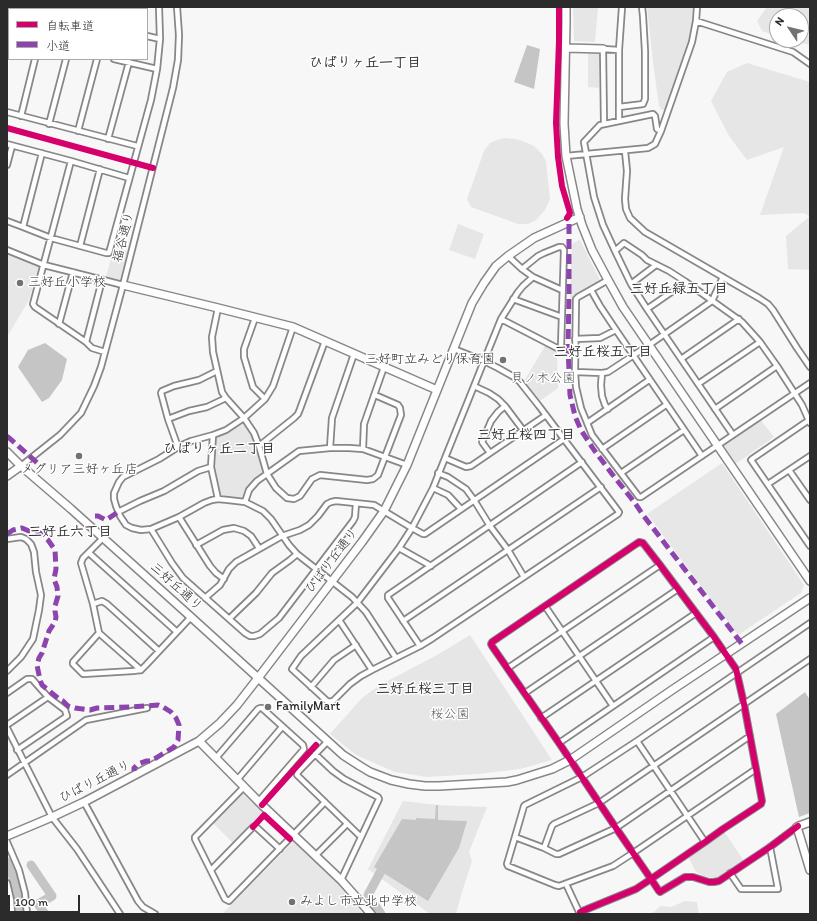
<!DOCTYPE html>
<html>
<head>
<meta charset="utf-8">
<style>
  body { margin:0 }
  #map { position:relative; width:817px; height:921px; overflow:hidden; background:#f7f7f7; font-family:Itim,"Klee One",sans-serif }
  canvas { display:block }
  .frame { position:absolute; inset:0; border:8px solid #2b2b2b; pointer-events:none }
  .legend { position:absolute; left:8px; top:8px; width:140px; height:52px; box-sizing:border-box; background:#fff; border:1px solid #aaa; margin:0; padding:5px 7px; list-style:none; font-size:12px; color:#2b2b2b }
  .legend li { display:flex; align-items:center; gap:8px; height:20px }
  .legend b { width:20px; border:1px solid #aaa }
  .north { position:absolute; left:769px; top:8px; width:40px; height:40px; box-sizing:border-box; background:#fff; border:1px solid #aaa; border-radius:50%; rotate:305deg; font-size:11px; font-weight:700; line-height:16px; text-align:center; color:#2b2b2b }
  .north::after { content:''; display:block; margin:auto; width:14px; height:18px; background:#727272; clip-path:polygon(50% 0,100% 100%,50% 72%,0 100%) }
  .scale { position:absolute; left:8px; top:895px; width:72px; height:18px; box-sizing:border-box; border:2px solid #2b2b2b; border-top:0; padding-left:5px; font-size:12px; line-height:14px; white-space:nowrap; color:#2b2b2b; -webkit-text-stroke:3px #fff; paint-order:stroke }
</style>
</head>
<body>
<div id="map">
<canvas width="817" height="921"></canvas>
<div class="frame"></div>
<ul class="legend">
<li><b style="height:5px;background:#d6006c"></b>自転車道</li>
<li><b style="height:5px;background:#8e44ad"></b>小道</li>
</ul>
<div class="north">N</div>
<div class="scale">100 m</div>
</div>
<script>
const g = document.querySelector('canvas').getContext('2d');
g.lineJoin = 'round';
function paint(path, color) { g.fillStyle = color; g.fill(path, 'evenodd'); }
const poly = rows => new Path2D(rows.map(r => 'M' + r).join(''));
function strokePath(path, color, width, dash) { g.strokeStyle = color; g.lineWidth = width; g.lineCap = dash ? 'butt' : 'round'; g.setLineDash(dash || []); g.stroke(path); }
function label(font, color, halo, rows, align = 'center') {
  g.font = font + ' Itim,"Klee One",sans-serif'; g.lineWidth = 3; g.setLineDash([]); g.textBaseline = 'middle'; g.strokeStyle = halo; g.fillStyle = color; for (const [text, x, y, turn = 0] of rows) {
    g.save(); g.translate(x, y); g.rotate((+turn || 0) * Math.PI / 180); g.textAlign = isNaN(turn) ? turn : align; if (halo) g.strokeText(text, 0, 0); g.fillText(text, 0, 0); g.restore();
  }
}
paint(poly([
  [579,240,580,240,600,280,599,282,573,296,573,299,570,298,572,244],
  [114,247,128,251,120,280,106,277],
  [7,252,39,265,29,300,7,337],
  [722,463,804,585,801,593,738,635,647,514],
  [294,841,337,882,363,914,222,914]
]), '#e7e7e7');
paint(poly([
  [21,7,76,7,76,9,20,9],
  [573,7,598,7,595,42,574,41],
  [647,7,695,7,690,42,666,111,661,109,659,106,653,62],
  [767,7,810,7,810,45,792,40,801,40,801,16,777,16,777,36,762,31,757,21],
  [588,52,599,52,599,88,588,87],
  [747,63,810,82,810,270,788,269,786,236,810,216,803,213,760,215,784,147,747,160,729,136,711,101,727,72],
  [505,138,516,139,525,142,534,146,542,154,546,161,550,199,545,210,536,220,528,224,518,224,471,207,467,199,484,151,490,143,497,140],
  [458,224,484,234,475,259,449,250],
  [545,346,557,352,558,388,537,403,523,383],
  [760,419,774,437,734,465,720,445],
  [245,423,252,434,256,444,265,472,257,476,250,485,243,498,218,495,214,465,215,438,231,431],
  [470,635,552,760,520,769,479,774,427,777,395,772,356,755,330,734,362,698,370,692,380,685,437,655],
  [241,790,263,812,233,843,211,821],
  [403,801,437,805,487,807,469,852,472,861,462,892,456,914,430,914,368,869],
  [723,830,744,861,720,878,713,878,704,876,696,872,687,855],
  [685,901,697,902,699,914,648,914,654,912,660,906,671,907]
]), '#e6e6e6');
paint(poly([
  [527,45,540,49,534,89,514,82],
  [45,343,67,359,62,380,49,398,42,402,18,367,28,350],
  [805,692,810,700,810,813,799,817,776,714],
  [436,805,438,805,438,820,467,821,459,848,428,901,374,867,402,819,416,820,416,818,435,819]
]), '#c5c5c5');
strokePath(poly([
  [7,862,11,871,16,886,20,908,20,914],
  [31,865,52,896,38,904,45,914],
  [381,914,368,895,382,869,390,866]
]), '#c5c5c5', 9);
const street = poly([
  [10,7,15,9],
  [77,7,77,9],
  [105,7,105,9],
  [132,7,132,9],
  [18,9,20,7],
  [696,21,793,52,810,64],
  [147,36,160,39],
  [7,43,9,35],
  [114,59,157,69],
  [619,107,643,104,645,99,645,51,643,16,642,7],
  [7,112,137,146],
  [21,116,35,59],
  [619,121,619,50,622,7],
  [49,124,66,59],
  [604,124,603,49,619,50],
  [78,131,97,59],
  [661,131,657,129,655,116,653,114,600,125,584,142,594,197,603,225,615,251,631,284,647,309,733,435],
  [108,139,129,62],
  [7,144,71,161,129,178],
  [625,151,627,171,625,199,626,209,630,218,645,232,759,298,768,304,773,310,797,348,810,367],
  [566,156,648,148,655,144,661,131,692,42,696,21,697,7],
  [71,161,33,304,35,307,86,342,92,348,105,352],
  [7,165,12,146],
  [7,221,23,227,51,238,106,253,109,253,151,100,157,69,160,39,159,7],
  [23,227,42,153],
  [80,246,100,169],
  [7,250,44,265,123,285],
  [615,251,624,243,642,255,647,260,669,271,686,282,742,322,760,342,777,366,802,405,810,423],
  [508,256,522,269,533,277,562,290],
  [608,280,578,297,576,299,575,372,576,387,581,408,592,435,639,497,641,497,810,383],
  [631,284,656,265],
  [591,290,600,306,616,330,702,456],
  [513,299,562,317],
  [218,308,212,337,213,352,222,392,226,398,244,418,254,433,259,446,267,474,276,488,287,498,294,499,300,496,312,479,320,475,367,480,373,479,378,475,401,415,400,408,398,405,375,395],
  [647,309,686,282],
  [255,318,244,349,244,357,253,387,265,399],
  [501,319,557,348,560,348,561,346,564,250,562,247,559,247,544,253,538,256,522,269],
  [59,324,73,272],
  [293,327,273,386,265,399,244,418,226,430,213,435,191,441,178,447,159,459,123,477,119,482,114,493,114,499,116,506,120,516,126,525,132,528,141,530,151,529,179,517,204,503,212,500,218,499,228,500,245,502,263,511,271,519,289,545,297,554,352,597,366,612,396,658],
  [575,339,600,338,616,330],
  [86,342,102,280],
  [454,349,484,361,498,368,514,377,520,382,539,406,619,512,618,514,433,638,420,646,372,670,361,676,350,684,333,701,328,702,292,669,301,656,357,603,399,548,412,528,433,488,445,458,474,386,484,361,501,319,518,292,523,286,533,277],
  [681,359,739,319],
  [575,372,602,373,608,372,649,345,712,301,723,277],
  [602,373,601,385,602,396,605,405,608,409],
  [698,384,760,342],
  [474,386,489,393,498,399,505,406,523,430],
  [715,409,777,366],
  [168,419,189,411,207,407,226,398],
  [809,420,752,459,751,460,810,546],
  [587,423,649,380],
  [213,435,211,467,218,499],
  [259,446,294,418,298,414,300,409,325,341],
  [178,447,168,419,161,393,162,391,174,386,199,380,217,371],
  [330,448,332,418,354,354],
  [363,449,364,424,384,367],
  [602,449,666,405],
  [490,453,482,442,483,440,491,421,498,412,505,406],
  [445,458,466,467,471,466,546,415],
  [21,466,60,435,81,413,94,386,101,367,123,285,173,88,178,60,179,35,177,7],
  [789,470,810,500],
  [438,473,448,477,466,489,474,500,490,526,508,550,524,577],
  [621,473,684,430],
  [768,484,810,456],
  [433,488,448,495,461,509],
  [245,502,249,490,257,481,299,451,330,448,349,448,363,449,407,465],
  [118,512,140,501,164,491,198,471,211,467],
  [179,517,210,566,216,573,224,579],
  [151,529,172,563,183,578,245,633,250,636,254,636,260,634,279,618,353,521,355,517,356,503],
  [103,538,83,558,81,563,93,604,99,633,73,662,73,664,83,674,133,671,141,670,146,665,191,617],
  [7,539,21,537,26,539,31,544,34,552,36,572,41,595,39,610,33,639,21,657,7,671],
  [196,545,223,530,234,528,244,531,251,536,259,548],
  [399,548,431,566],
  [89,553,177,632],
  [205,598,220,585,229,569,236,562,282,536,300,530,309,525,318,516,327,504,331,502,336,501,374,505,412,528,423,534,425,534,564,439],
  [93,604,102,601,107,604,159,651],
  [545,606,613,706],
  [230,618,256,593,272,573,290,560,297,554],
  [339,620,372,670],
  [403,621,601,487],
  [99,633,141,670],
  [420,646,388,598,388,595,582,462],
  [508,668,660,565],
  [311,687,334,660,356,645],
  [7,693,27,679,32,679,48,697,65,710,67,716,17,750],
  [525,693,678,589],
  [541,718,696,613],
  [7,725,48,697],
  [7,728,52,817,77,849,120,914],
  [328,741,298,772,297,775,361,837],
  [637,741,705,842],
  [559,743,714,637],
  [315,754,333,771,344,779,378,797,379,799,341,880],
  [216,758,258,709,260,708,262,708,303,745,304,749,258,802],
  [756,769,633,853,613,866,559,886,555,885,508,866,507,864,515,837,524,806,525,805,582,777,637,741,810,623],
  [7,775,86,720,147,708],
  [237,780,282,727],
  [244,787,195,837,195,839,225,899,229,901,325,802],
  [84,802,138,901,143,907,155,914],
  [515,837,544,848,556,854,559,854,616,828,750,736],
  [7,842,19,870,25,893,27,914],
  [544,848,552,826,554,824,599,803,810,659],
  [315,856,347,824],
  [211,870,253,827,255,826,280,849],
  [730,873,741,889,778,889,770,847],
  [7,883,11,900,12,914],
  [566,884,580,914],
  [580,912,636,889,651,879,705,842,723,829,758,806,761,804,762,801,744,704,736,669,714,637,660,565,643,543,639,542,492,642,491,644,492,646,559,743,616,828,651,879,659,891,660,892,685,877,693,877,709,882,714,882,719,881,770,847,798,826]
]);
const secondary = poly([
  [566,7,566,22,564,124,566,156,577,209,582,225,592,250,608,280,623,307,810,581],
  [566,48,603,49],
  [123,285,218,308,293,327,437,390],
  [7,452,21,466,71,509,191,617,343,755,360,766,370,772,391,780,409,784,425,786,439,786,507,782,517,780,552,769,570,760,672,690,810,598],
  [7,476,21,466],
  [199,741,262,805,341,880,371,914],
  [810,822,799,826,797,827,810,870],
  [7,836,52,817,84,802,199,741,220,723,237,705,258,678,362,542,384,511,407,465,472,303,484,283,496,266,508,256,534,238,580,217]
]);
strokePath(street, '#878787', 8);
strokePath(secondary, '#878787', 10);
strokePath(street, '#fefefe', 4.5);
strokePath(secondary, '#fefefe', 7);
strokePath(poly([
  [569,224,569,296,568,347,570,395,575,416,581,430,594,450,612,474,635,503,643,515,742,644],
  [7,436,43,468],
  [95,516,98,516,106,520,118,512],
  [7,534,13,530,22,528,29,531,36,531,40,533,48,540,55,550,56,569,54,579,57,587,58,596,55,606,55,611,56,617,55,622,49,631,42,653,39,658,37,665,40,680,42,685,59,699,63,701,68,706,75,708,90,710,97,708,131,707,158,705,163,707,171,712,176,718,179,725,178,740,174,747,151,761,146,761,138,764,134,768,134,771]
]), '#8e44ad', 5, [10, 5]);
strokePath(poly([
  [559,7,559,41,556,123,558,157,562,186,570,213,569,215,567,218],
  [7,128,153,168],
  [262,805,316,745],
  [253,827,264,815,290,839],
  [580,914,580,912,636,889,651,879,705,842,723,829,758,806,761,804,762,801,744,704,736,669,714,637,660,565,643,543,639,542,492,642,491,644,492,646,559,743,616,828,651,879,659,891,660,892,685,877,693,877,709,882,714,882,719,881,770,847,798,826]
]), '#d6006c', 6);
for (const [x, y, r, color] of [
  [20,283,4,"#727272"],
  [503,360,4,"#727272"],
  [79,456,4,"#727272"],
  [268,707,4,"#727272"],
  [292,902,4,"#727272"]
]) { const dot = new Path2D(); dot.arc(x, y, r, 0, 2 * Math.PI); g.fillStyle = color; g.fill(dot); strokePath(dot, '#fff', 1.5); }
label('13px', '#2b2b2b', '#fff', [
  ["福谷通り",124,237,-76],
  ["ひばり丘通り",332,561,-53],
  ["三好丘通り",176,587,42],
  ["ひばり丘通り",95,782,-27]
]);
label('13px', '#2b2b2b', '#fff', [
  ["三好丘小学校",28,283],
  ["三好町立みどり保育園",495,360,"right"],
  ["メグリア三好ヶ丘店",79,470,"center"],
  ["FamilyMart",276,707],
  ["みよし市立北中学校",300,902]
], 'left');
label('13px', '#565656', '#fff', [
  ["貝ノ木公園",543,379],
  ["桜公園",450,715]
]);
label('bold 14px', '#2b2b2b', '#fff', [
  ["ひばりヶ丘一丁目",365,63],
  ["三好丘緑五丁目",679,289],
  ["三好丘桜五丁目",603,352],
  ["三好丘桜四丁目",526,435],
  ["ひばりヶ丘二丁目",219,449],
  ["三好丘六丁目",70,532],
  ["三好丘桜三丁目",425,689]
]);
</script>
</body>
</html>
